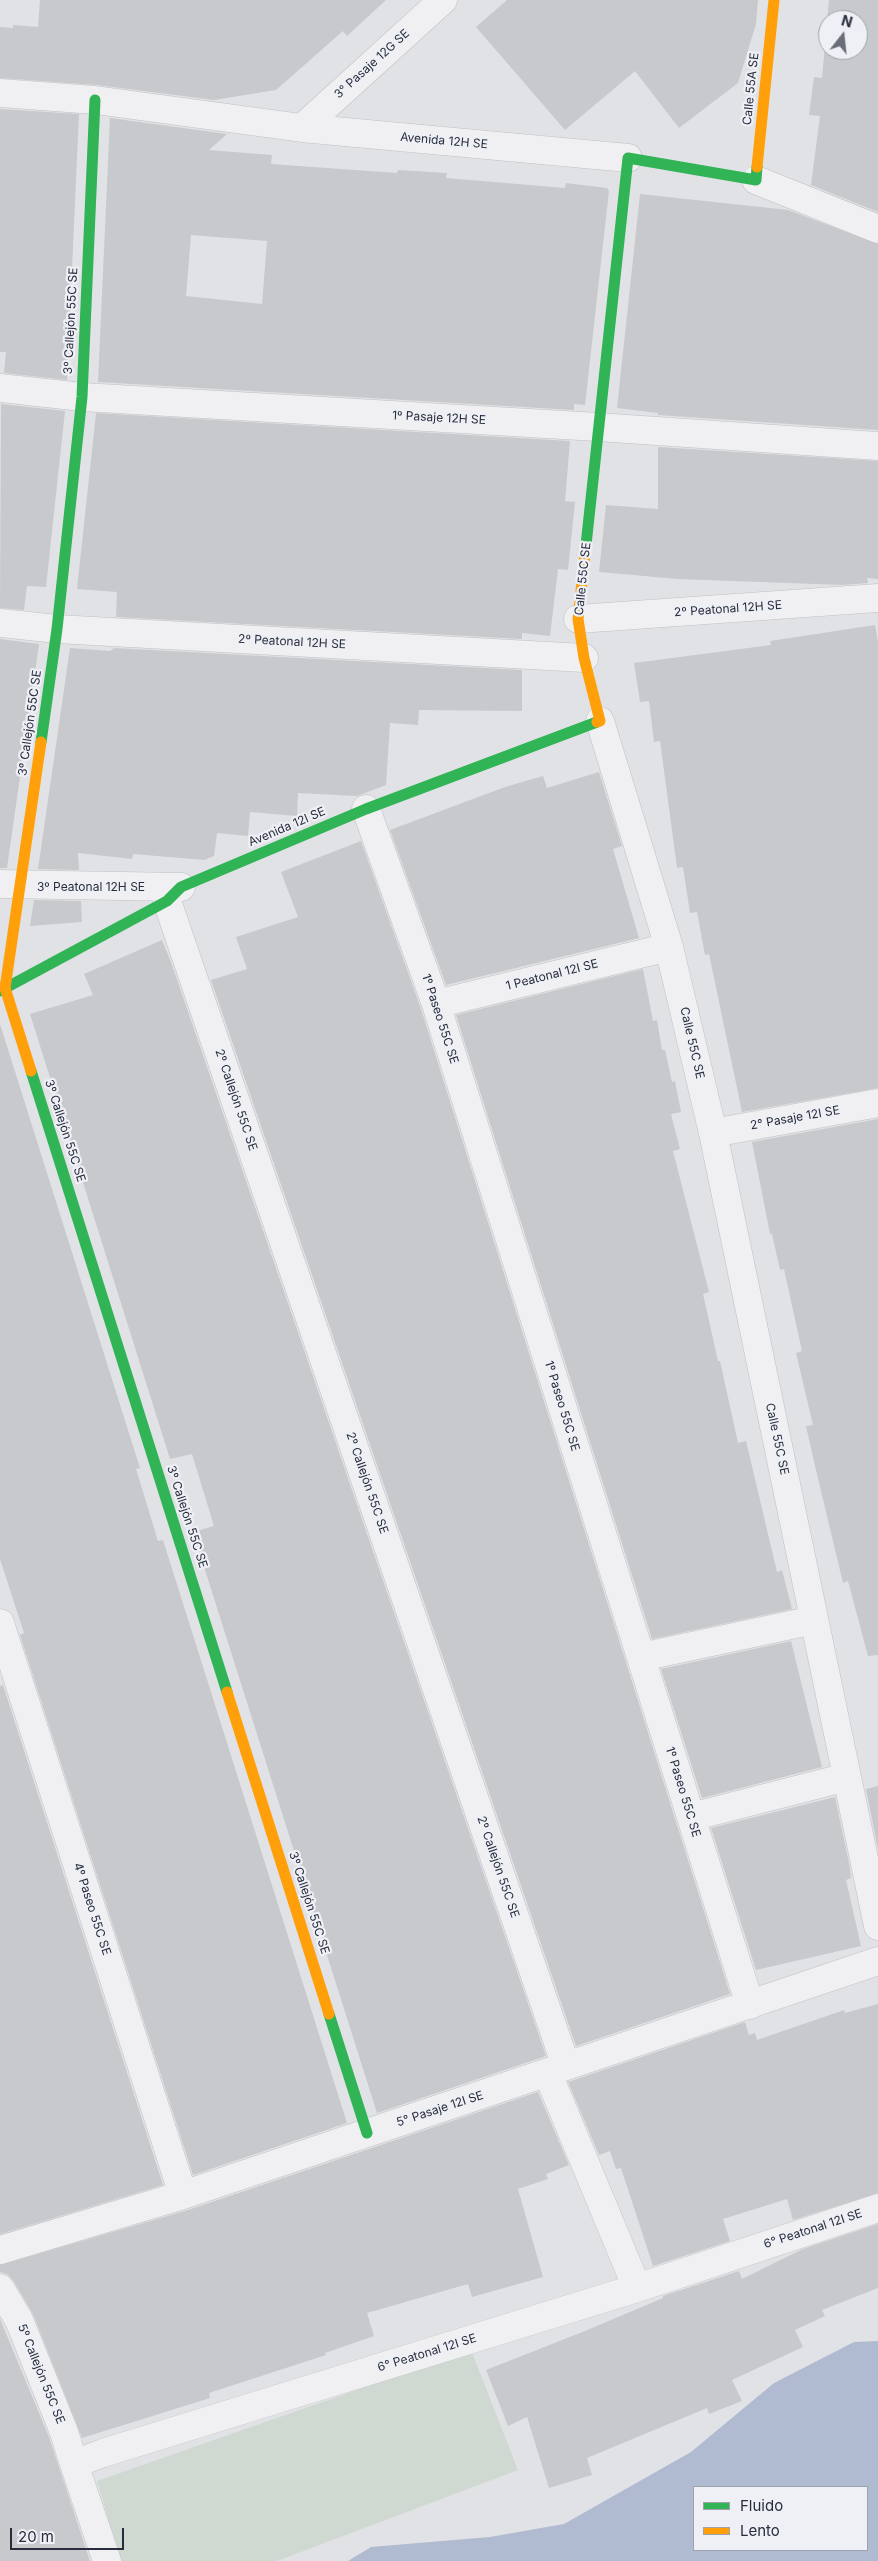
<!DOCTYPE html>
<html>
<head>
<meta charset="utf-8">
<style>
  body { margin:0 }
  #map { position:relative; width:878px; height:2561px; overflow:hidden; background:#e1e2e6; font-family:Inter,sans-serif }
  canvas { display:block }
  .legend { position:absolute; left:693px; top:2486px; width:175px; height:65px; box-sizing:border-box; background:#eef0f5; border:1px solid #9fa2ac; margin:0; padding:6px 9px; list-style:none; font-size:15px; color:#282d3e }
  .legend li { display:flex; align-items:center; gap:10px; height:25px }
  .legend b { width:25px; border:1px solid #9fa2ac }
  .north { position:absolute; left:818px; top:10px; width:50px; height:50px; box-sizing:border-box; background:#eef0f5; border:1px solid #9fa2ac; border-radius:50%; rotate:16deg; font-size:14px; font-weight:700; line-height:20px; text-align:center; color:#282d3e }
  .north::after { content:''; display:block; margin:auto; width:18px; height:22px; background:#696c79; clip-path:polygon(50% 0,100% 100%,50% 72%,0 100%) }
  .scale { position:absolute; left:10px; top:2528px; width:114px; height:22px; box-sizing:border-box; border:2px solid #282d3e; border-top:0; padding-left:6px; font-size:15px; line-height:18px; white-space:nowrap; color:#282d3e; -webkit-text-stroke:4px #eef0f5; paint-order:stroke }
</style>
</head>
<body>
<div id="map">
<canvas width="878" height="2561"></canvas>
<ul class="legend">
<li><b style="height:6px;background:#30b455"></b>Fluido</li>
<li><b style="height:6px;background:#ff9f0a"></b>Lento</li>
</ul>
<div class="north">N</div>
<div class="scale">20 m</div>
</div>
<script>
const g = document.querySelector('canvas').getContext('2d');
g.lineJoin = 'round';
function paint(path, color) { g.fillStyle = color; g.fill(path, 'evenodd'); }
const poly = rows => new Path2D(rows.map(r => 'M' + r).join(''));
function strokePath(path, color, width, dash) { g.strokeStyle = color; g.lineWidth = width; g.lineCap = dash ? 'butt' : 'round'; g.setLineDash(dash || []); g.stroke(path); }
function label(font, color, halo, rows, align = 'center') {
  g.font = font + ' Inter,sans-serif'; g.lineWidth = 4.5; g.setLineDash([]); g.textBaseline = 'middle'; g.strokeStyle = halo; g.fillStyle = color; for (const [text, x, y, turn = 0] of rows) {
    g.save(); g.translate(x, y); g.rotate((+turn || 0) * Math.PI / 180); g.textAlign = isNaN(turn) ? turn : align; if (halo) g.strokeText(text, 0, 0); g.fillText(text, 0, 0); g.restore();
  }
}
paint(poly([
  [471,2350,518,2470,277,2561,121,2561,97,2481]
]), '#d0d9d1');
paint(poly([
  [878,2341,878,2561,348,2561,371,2547,490,2537,564,2524,691,2452,774,2383,854,2342],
  [694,2487,867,2487,867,2550,694,2550]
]), '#b0bad0');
paint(poly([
  [40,0,386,0,347,36,343,31,276,90,214,100,97,85,0,78,0,27,13,28,13,25,38,27],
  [507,0,758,0,756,24,738,83,679,128,635,71,565,130,476,27],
  [829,0,878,0,878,212,811,185,820,116,809,115,814,77,822,78],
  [828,20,858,20,858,50,828,50],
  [0,109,79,114,67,380,4,373,6,352,0,352],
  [110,118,227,134,209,150,272,155,271,164,397,173,398,170,447,173,446,178,565,188,566,183,607,188,609,191,585,405,574,404,574,410,98,382],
  [191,235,267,241,262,304,186,296],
  [640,194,788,210,878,244,878,430,658,415,658,413,617,408],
  [1,404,65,411,46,587,27,586,24,610,0,608],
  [96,413,570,441,565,501,575,502,568,570,558,569,550,636,522,633,522,639,116,617,117,592,77,589],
  [658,447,878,461,878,579,867,578,868,583,843,585,678,579,599,572,606,505,658,509],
  [875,625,878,642,878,1088,742,1112,709,954,705,955,697,912,690,913,683,867,677,868,660,741,654,742,649,701,640,702,634,663,771,645,770,641],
  [0,639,39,644,7,868,0,868],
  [70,648,110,651,114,648,522,670,522,711,419,710,418,725,390,723,386,785,357,796,298,793,297,816,250,812,248,836,217,833,214,856,204,860,133,854,132,859,78,853,79,870,38,869],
  [599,772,622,846,613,849,639,938,446,985,390,830,505,787,543,776,547,788],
  [361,841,421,1009,730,1994,576,2046,211,980,247,969,236,937,298,917,281,872],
  [34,900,81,901,82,922,30,926],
  [162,940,171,962,546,2056,377,2113,193,1532,214,1526,192,1454,170,1459,30,1014,93,995,84,974],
  [643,969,653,1021,657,1020,662,1050,665,1050,672,1082,675,1081,681,1112,671,1114,680,1149,673,1151,709,1292,703,1294,718,1361,720,1361,738,1443,746,1441,777,1572,782,1570,792,1609,652,1639,456,1015],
  [0,1024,140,1468,136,1469,158,1541,163,1540,347,2123,193,2175,20,1635,24,1633,0,1559],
  [878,1119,878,1655,868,1656,848,1581,843,1583,815,1466,806,1426,813,1425,796,1353,802,1351,784,1269,780,1270,772,1234,770,1234,752,1142],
  [791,1641,822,1767,702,1798,661,1669],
  [3,1685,163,2185,0,2234,0,1686],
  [878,1786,878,1849,866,1789],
  [835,1797,850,1868,851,1878,846,1880,861,1946,756,1970,711,1828],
  [878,2004,878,2193,793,2220,787,2199,723,2219,730,2241,653,2266,621,2168,616,2169,610,2151,599,2155,568,2082,745,2022,749,2035,755,2033,757,2040,844,2010,845,2013],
  [538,2092,569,2165,546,2174,548,2179,518,2189,543,2277,472,2297,468,2284,367,2313,374,2336,325,2353,326,2355,209,2393,210,2398,82,2438,33,2314,13,2280,7,2274,0,2272,0,2265,188,2210],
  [878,2224,878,2288,822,2310,825,2316,795,2330,803,2347,732,2380,742,2401,709,2414,707,2408,587,2458,592,2475,549,2488,527,2417,508,2426,486,2370,585,2331,663,2298,663,2296,739,2271,742,2279,803,2249],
  [0,2319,49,2437,90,2561,0,2561]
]), '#c7c9cc');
const street = poly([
  [0,93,95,100,302,128,628,158],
  [302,128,443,0],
  [756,180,878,229],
  [0,388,82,397,598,427,878,446],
  [578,619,878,598],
  [0,623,57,629,584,658],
  [600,721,669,947,713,1133,878,1926],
  [366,809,436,1004,750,2005],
  [0,884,181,887],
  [167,901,566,2066],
  [436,1004,669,947],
  [713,1133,878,1103],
  [0,1623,183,2195],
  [641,1657,814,1620],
  [691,1817,847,1777],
  [548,2074,637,2288],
  [0,2250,183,2195,878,1961],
  [0,2288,19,2320,64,2432,74,2464],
  [107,2561,74,2464,103,2453,637,2288,878,2208]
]);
strokePath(street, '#bfc0c4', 29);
strokePath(street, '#f0f0f2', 28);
strokePath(poly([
  [585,554,628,158,756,180,757,167],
  [41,742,57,629,82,397,95,100],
  [0,991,167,901,181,887,366,809,597,722],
  [31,1071,227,1692],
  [329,2014,367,2133]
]), '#30b455', 11);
strokePath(poly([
  [757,167,774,0],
  [585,554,578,619,584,658,600,721,597,722],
  [31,1071,5,988,41,742],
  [227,1692,329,2014]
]), '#ff9f0a', 11);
label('12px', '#282d3e', '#eef0f5', [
  ["3° Pasaje 12G SE",372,64,-42],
  ["Calle 55A SE",751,89,-84],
  ["Avenida 12H SE",444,141,5],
  ["3º Callejón 55C SE",71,321,-87],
  ["1º Pasaje 12H SE",439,418,3],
  ["Calle 55C SE",583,579,-84],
  ["2º Peatonal 12H SE",728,609,-4],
  ["2º Peatonal 12H SE",292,642,3],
  ["3º Callejón 55C SE",30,723,-82],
  ["Avenida 12I SE",287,827,-23],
  ["3º Peatonal 12H SE",91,887],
  ["1 Peatonal 12I SE",552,975,-14],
  ["1º Paseo 55C SE",440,1019,72],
  ["Calle 55C SE",692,1043,77],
  ["2º Callejón 55C SE",236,1100,71],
  ["2° Pasaje 12I SE",795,1118,-10],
  ["3º Callejón 55C SE",65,1131,72],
  ["1º Paseo 55C SE",562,1406,73],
  ["Calle 55C SE",777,1439,78],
  ["2º Callejón 55C SE",367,1483,71],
  ["3º Callejón 55C SE",187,1517,72],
  ["1º Paseo 55C SE",683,1792,73],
  ["2º Callejón 55C SE",498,1867,71],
  ["3º Callejón 55C SE",309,1903,72],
  ["4º Paseo 55C SE",92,1909,72],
  ["5° Pasaje 12I SE",440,2109,-18],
  ["6° Peatonal 12I SE",813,2229,-18],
  ["6° Peatonal 12I SE",427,2353,-17],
  ["5º Callejón 55C SE",41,2374,68]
]);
</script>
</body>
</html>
